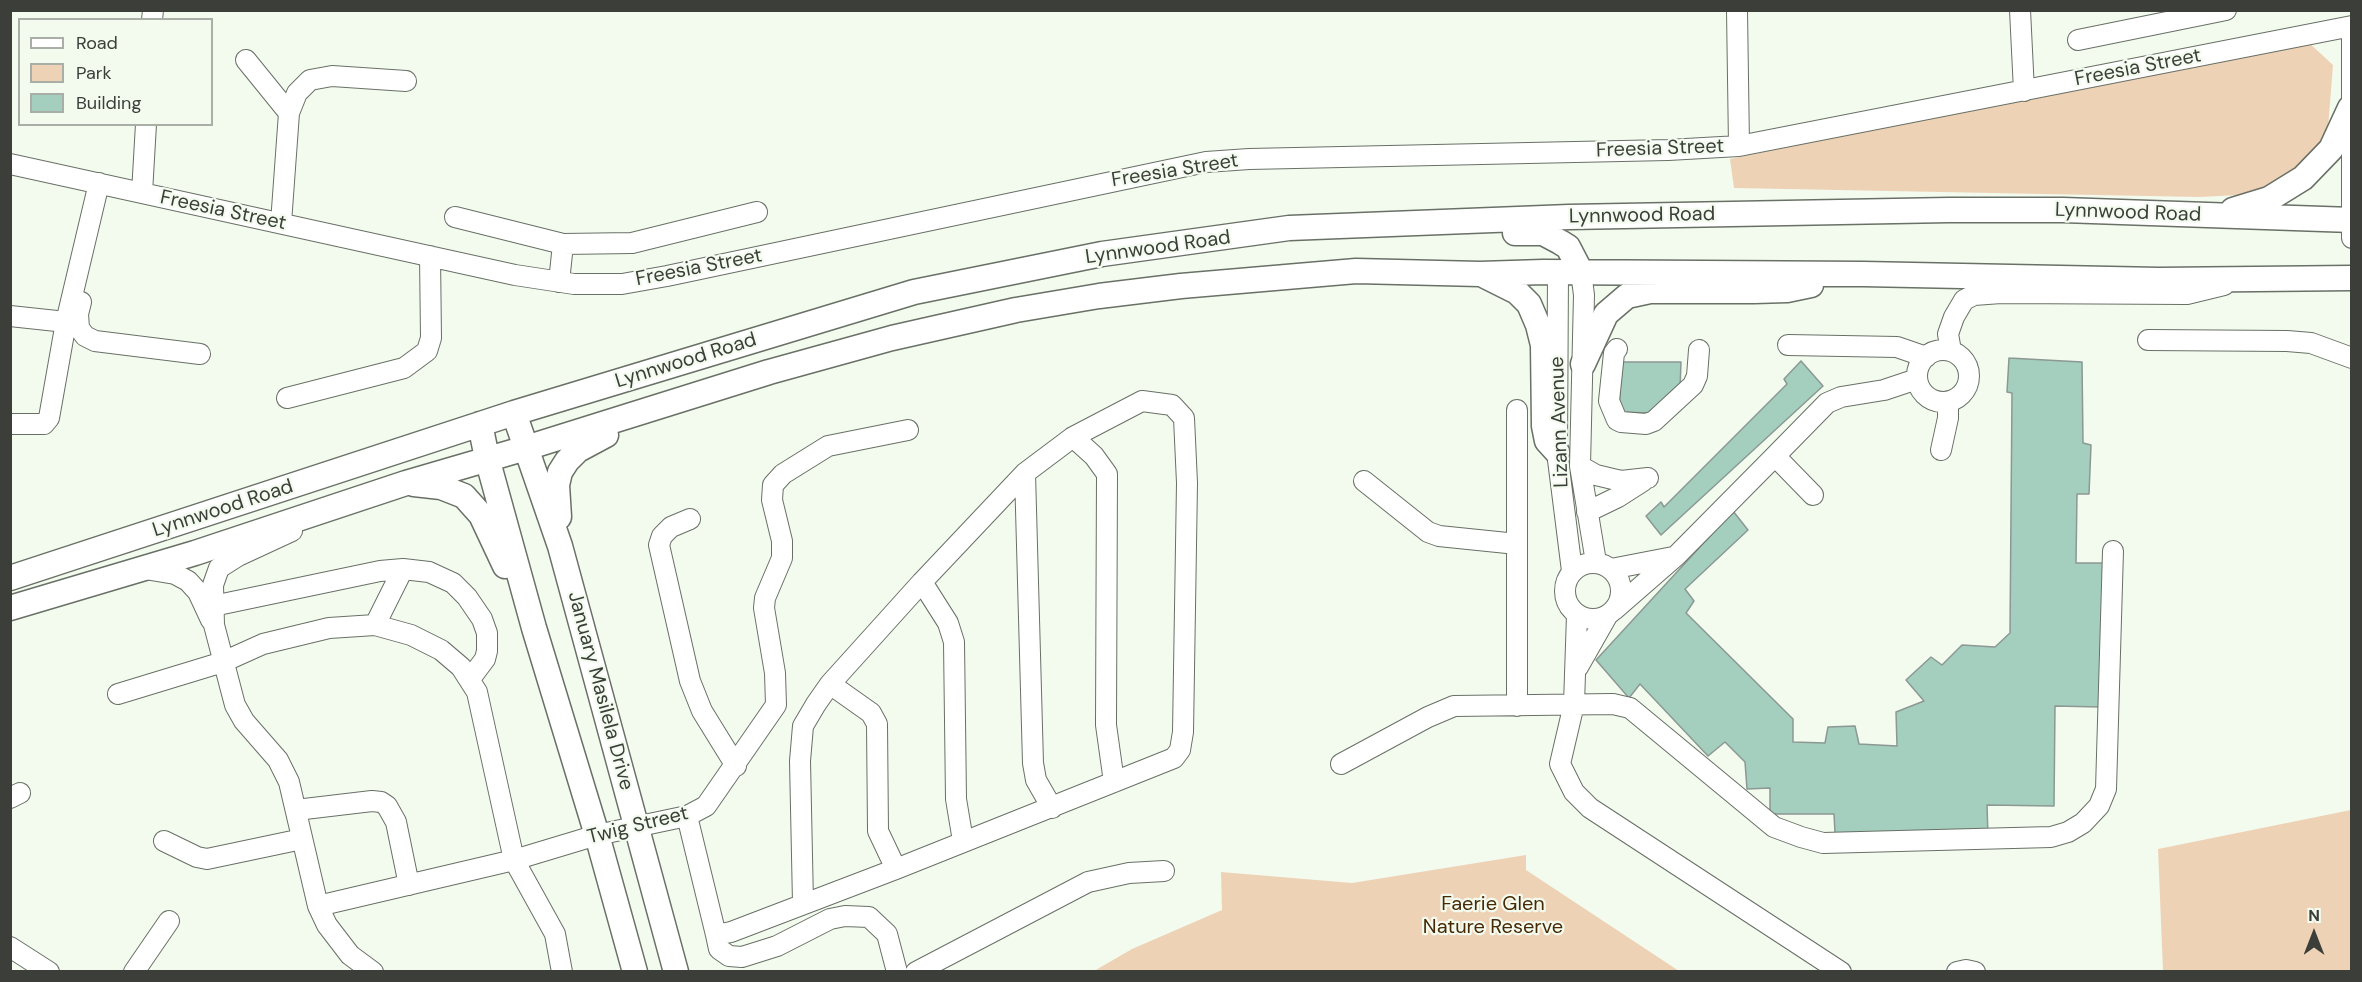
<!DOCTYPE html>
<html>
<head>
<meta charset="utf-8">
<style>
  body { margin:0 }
  #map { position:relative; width:2362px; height:982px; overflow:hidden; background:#f3fbef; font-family:"DM Sans",sans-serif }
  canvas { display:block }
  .frame { position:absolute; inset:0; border:12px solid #3b3e39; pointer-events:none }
  .legend { position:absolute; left:18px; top:18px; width:195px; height:108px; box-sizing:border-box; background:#f3fbef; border:2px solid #a9afa6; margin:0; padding:8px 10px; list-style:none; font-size:18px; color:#3b3e39 }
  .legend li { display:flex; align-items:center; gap:12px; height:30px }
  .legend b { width:30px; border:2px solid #a9afa6 }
  .north { position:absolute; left:2284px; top:904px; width:60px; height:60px; -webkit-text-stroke:4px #f3fbef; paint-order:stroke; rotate:0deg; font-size:16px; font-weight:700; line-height:24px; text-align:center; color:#3b3e39 }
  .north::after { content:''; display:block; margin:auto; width:21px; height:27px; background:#3b3e39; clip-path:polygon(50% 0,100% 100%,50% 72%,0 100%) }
</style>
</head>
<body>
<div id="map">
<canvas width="2362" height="982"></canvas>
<div class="frame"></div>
<ul class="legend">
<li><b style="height:8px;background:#fff"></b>Road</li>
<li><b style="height:16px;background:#eed2b6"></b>Park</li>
<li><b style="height:16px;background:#a4cfbf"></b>Building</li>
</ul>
<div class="north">N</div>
</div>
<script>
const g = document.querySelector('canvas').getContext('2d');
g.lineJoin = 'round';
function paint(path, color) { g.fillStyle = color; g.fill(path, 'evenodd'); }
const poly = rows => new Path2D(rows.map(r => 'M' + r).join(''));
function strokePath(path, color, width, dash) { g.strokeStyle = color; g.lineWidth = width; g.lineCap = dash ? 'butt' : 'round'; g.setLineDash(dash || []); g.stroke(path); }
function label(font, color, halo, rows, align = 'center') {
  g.font = font + ' "DM Sans",sans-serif'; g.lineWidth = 4.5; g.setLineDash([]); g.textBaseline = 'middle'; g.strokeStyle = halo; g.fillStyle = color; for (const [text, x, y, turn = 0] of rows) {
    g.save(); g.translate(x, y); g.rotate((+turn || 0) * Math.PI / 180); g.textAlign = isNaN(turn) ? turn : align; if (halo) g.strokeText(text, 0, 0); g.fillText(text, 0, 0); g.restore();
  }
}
paint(poly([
  [2306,40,2333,65,2327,140,2285,181,2240,195,2199,197,1734,188,1730,159],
  [2351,810,2351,971,2163,971,2158,849],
  [1526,855,1526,870,1679,971,1094,971,1132,949,1222,910,1221,872,1352,883]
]), '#eed2b6');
const building = poly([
  [2009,358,2082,362,2083,443,2091,445,2089,494,2077,494,2076,563,2106,563,2101,707,2055,706,2054,806,1987,805,1988,836,1835,833,1834,814,1770,814,1770,788,1747,789,1745,762,1725,742,1708,756,1640,684,1629,698,1596,660,1733,511,1748,530,1685,589,1694,601,1686,613,1793,719,1793,742,1825,743,1828,727,1855,726,1859,744,1897,746,1896,712,1924,701,1906,680,1931,657,1942,665,1962,645,1995,647,2010,633,2012,393,2007,392,2009,358],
  [1801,361,1823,386,1661,535,1646,516,1661,502,1664,507,1787,384,1784,379,1801,361],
  [1621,362,1681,362,1680,389,1650,413,1619,412,1621,362]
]);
paint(building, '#a4cfbf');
strokePath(building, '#8b9893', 1.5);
const minor = poly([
  [1737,10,1739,146],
  [2020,10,2024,91],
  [152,20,153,10],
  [2352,29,2352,238],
  [2078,40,2226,10],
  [246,60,289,113],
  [10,164,515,275,574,284,622,284,667,276,1206,162,1249,159,1668,150,1739,146,2352,26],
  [142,193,146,124],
  [455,217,563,244],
  [281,223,289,113,297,93,310,80,332,76,406,81],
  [1558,272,1557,452,1572,571],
  [1581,272,1584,295,1580,466,1596,562],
  [559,282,563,244,632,243,757,212],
  [81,302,78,314,79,328,85,336,95,341,200,354],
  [10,316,66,322],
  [2148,340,2287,341,2311,343,2352,358],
  [1788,345,1897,347,1926,357],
  [1617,349,1614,353,1609,401,1617,420,1621,422,1646,424,1654,421,1693,385,1697,376,1699,350],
  '1917 376a26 26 0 1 1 52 0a26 26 0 1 1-52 0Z',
  [1951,351,1948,334,1954,317,1964,300,1974,295,2001,293,2187,294,2224,285],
  [287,398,404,368,427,351,431,338,430,256],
  [1517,410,1517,706],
  [10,424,44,424,49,418,66,322,99,183],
  [1073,437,1094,456,1107,474,1106,725,1114,782],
  [1941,450,1948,418,1948,402],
  [1775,456,1827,403,1841,397,1884,390,1917,379],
  [1580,466,1596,475,1621,481,1648,478],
  [1025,473,1033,763,1036,780,1052,808],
  [1364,481,1428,532,1439,536,1517,544],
  [1587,512,1618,497,1643,481],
  [690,519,671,527,662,536,659,545,690,681,702,711,736,766],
  [292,531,238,556,219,568,213,585,214,625,235,705,244,721,278,760,289,782,318,906,514,860,597,835,687,816,706,806,776,705,775,673,764,608,765,598,782,558,782,541,772,500,773,485,783,474,828,446,908,430],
  '1565 591a28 28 0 1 1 56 0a28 28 0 1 1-56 0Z',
  [145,569,175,574,188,581,198,592,211,620],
  [1611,569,1673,557],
  [922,582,948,623,954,642,956,799,963,841],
  [213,606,380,571,403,569,429,572,453,583,467,597,482,619,487,633,487,651,485,659,470,679],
  [1614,610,1676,556,1775,456,1813,495],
  [1577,615,1574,704,1560,764,1574,792,1590,808,1841,972],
  [375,625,403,569],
  [1578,667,1607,616],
  [830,684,871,713,877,724,878,831,896,869],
  [118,694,223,662,263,644,329,628,375,625,411,635,441,650,461,667,477,692,514,860,555,934,562,972],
  [1341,764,1428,717,1454,706,1613,704,1630,708,1774,827,1801,837,1823,843,2051,837,2068,832,2083,823,2099,806,2106,789,2113,551],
  [10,798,20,793],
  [296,810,372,801,381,802,387,806,396,822,409,885],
  [687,816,716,935,731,932,896,869,1174,758,1180,750,1183,732,1187,483,1184,418,1172,405,1142,401,1073,437,1025,473,922,582,830,684,816,704,803,726,800,761,803,903],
  [164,841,197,857,207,859,302,839],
  [318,906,327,925,350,955,373,972],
  [716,935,719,949,729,956,742,957,777,946,830,919,845,916,869,917,887,934,897,972],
  [10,947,49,972],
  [134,972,169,921],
  [916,972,1088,882,1129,873,1164,871],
  [1957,972,1966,970,1975,972]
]);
const major = poly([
  [2233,210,2269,199,2303,178,2331,149,2350,108],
  [1515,233,1543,233,1560,242,1568,247,1581,272],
  [1485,276,1517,292,1529,304,1538,325,1543,345,1544,426,1547,441,1557,452],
  [1583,364,1606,314,1627,296,1650,291,1754,291,1787,290,1811,285],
  [514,413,560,546,676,972],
  [480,424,487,458,534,628,597,835,635,972],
  [414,484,441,487,464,496,481,515,505,566],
  [559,517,557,485,560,472,567,461,578,450,606,435],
  [10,578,514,413,914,292,1102,254,1289,228,1569,217,1949,210,2063,210,2352,220],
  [10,608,195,553,406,483,526,448,769,372,892,338,1016,310,1099,296,1181,286,1356,271,1480,274,1543,272,1863,274,2159,280,2352,278]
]);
strokePath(minor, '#697066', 22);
strokePath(major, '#697066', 27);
strokePath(minor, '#fff', 20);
strokePath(major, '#fff', 24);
label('20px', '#3b3e39', '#f3fbef', [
  ["Freesia Street",2138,68,-11],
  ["Freesia Street",1660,149,-2],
  ["Freesia Street",1175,171,-9],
  ["Freesia Street",223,211,12],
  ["Lynnwood Road",2128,213,2],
  ["Lynnwood Road",1642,216,-1],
  ["Lynnwood Road",1158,248,-8],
  ["Freesia Street",699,268,-11],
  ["Lynnwood Road",686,361,-17],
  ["Lizann Avenue",1560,422,-92],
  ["Lynnwood Road",223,509,-18],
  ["January Masilela Drive",600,691,75],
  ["Twig Street",638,826,-14]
]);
label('20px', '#472905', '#f3fbef', [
  ["Faerie Glen",1493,905],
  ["Nature Reserve",1493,928]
]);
</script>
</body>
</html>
